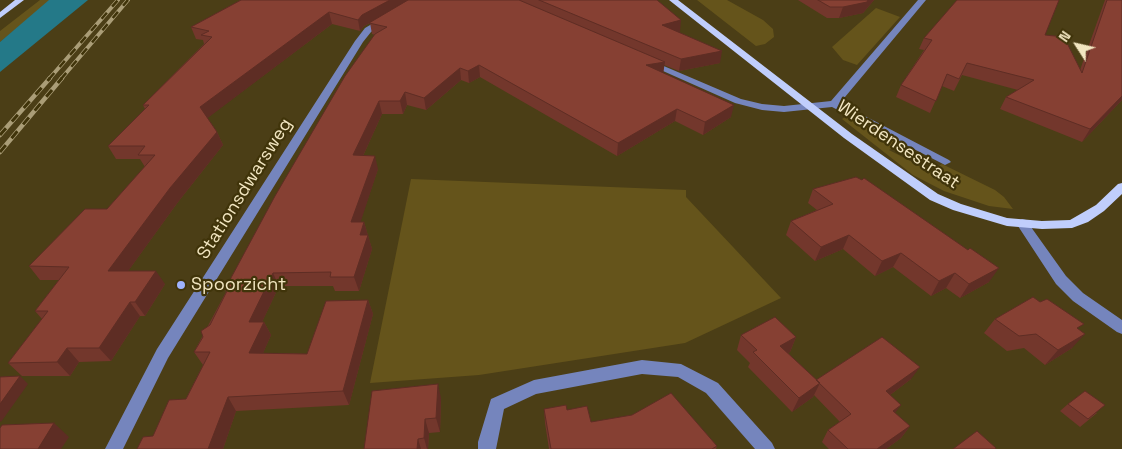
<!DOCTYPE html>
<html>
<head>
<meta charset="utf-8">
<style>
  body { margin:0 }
  #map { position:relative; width:1122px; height:449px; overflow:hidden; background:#4b3e16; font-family:"Space Grotesk",sans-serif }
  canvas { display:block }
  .north { position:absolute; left:1052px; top:20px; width:50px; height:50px; -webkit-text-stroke:4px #40340a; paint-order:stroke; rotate:305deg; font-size:14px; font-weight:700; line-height:20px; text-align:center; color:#f2e6c1 }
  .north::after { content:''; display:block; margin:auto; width:18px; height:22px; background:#f2e6c1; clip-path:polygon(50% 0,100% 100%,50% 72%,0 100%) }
</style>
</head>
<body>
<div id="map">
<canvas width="1122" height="449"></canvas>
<div class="north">N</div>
</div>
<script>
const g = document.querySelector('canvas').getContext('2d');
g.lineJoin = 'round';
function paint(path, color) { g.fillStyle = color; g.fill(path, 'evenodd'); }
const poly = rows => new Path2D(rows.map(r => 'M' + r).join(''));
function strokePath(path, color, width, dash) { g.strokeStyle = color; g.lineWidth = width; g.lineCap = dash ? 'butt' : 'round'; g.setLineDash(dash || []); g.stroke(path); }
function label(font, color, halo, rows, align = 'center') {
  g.font = font + ' "Space Grotesk",sans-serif'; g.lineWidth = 4.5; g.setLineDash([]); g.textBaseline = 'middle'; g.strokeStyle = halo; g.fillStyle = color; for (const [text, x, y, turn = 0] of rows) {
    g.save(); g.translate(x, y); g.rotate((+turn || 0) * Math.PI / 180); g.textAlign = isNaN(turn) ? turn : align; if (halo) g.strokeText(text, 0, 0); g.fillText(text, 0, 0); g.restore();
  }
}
paint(poly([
  [40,0,51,0,0,42,0,31],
  [697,0,727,0,763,20,773,29,774,37,765,44,756,46],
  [876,8,900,17,857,65,843,60,832,47],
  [848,115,900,143,889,150,930,171,942,164,995,190,1004,197,1013,209,989,206,944,191,913,175,842,119],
  [411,179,686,190,686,197,781,298,685,343,479,375,370,383]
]), '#65541b');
paint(poly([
  [49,0,88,0,0,72,0,42]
]), '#247988');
paint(poly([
  [918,0,926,0,840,103,949,160,951,162,945,165,832,107,784,112,762,110,735,103,645,63,649,60,652,61,741,99,762,104,784,106,831,101,918,0],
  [382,18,389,20,371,32,363,42,168,358,123,449,105,449,157,349,355,41,365,28,382,18],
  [1022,219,1026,220,1066,276,1083,293,1122,320,1122,334,1117,332,1073,301,1056,284,1016,223,1022,219],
  [642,360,681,364,718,383,772,443,775,449,755,449,706,393,678,377,642,374,536,394,504,409,496,449,478,449,478,442,491,399,534,380,642,360]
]), '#7585bd');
paint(poly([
  [15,0,24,0,0,18,0,12,15,0],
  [669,0,678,0,852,134,938,194,961,204,1007,218,1042,221,1070,220,1096,205,1118,184,1122,183,1122,194,1104,211,1088,222,1072,228,1042,229,1007,226,953,210,930,200,844,138,669,0]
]), '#c0cefc');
const railFar1 = poly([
  [49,79,118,0],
  [61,79,128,0]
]);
const rail = poly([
  [0,135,50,78],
  [0,152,62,78]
]);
strokePath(railFar1, '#aa9d77', 4);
strokePath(rail, '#aa9d77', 4.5);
strokePath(railFar1, '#40340a', 2.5, [8]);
strokePath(rail, '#40340a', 3, [9]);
paint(poly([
  [241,0,657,0,680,32,678,32,720,63,679,71,664,65,663,73,731,117,703,135,675,121,617,156,480,77,469,83,461,80,426,110,407,105,403,114,382,114,363,156,378,169,360,222,364,222,372,249,359,291,335,291,333,286,279,286,262,322,264,322,271,335,263,353,307,354,368,300,373,314,349,405,236,411,223,449,137,449,153,436,186,399,203,365,194,352,226,292,225,289,375,35,372,34,370,23,364,26,360,31,332,24,207,118,217,132,223,145,178,202,128,271,165,284,145,316,140,316,111,361,79,362,70,376,22,376,8,363,42,319,35,311,59,280,40,280,29,266,107,209,145,167,140,159,116,159,108,146,145,109,143,105,204,44,203,40,196,39,191,27],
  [798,0,874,0,863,13,839,18,827,18],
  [1105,0,1122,0,1122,100,1082,142,1000,109,1006,97,1018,90,962,75,954,91,942,86,930,113,896,97,901,85,924,50,919,49,924,38,1045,35,1080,70],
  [813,189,989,282,960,298,946,288,931,296,893,267,875,276,843,249,815,261,786,235,791,221,817,210,808,203],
  [995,319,1079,330,1072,348,1045,365,1024,348,1007,351,984,333],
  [741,335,796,337,790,352,788,353,816,380,911,379,890,395,895,413,910,426,901,438,886,449,829,449,822,442,828,430,840,422,814,395,813,397,792,412,748,367,750,363,737,350],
  [441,398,440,432,429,433,428,449,364,449],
  [1068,404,1097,413,1080,427,1060,411],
  [544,409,567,410,591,422,717,446,716,449,549,449,545,423]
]), '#73372c');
paint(poly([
  [390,0,411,0,364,26,360,31,358,20,362,15],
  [868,0,874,0,863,13,839,18,843,7],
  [329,12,332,24,205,120,200,107],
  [681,20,680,32,661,36,662,25],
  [722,51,720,63,679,71,681,59],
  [665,62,663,74,646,65],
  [479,65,480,77,469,83,468,71],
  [460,68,461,80,426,110,424,98],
  [405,92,407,105,403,114,400,101],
  [1122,96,1122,100,1082,142,1090,129],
  [379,101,382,114,357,169,353,155],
  [734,105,731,117,703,135,705,122],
  [677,109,675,121,617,156,618,143],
  [217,132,223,145,178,202,118,285,108,271,170,188],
  [375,156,378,169,356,236,351,222],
  [364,222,372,249,359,291,354,277,360,235],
  [849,235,843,249,815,261,821,247],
  [901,253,893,267,875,276,882,261],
  [999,268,989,282,960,298,969,284],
  [156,271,165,284,145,316,135,302],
  [273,273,279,286,256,335,249,322],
  [955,273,946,288,931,296,939,281],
  [368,300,373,314,349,405,343,391],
  [130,302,140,316,111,361,99,348],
  [264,322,271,335,257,367,249,353],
  [1085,334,1072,348,1045,365,1058,350],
  [796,337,790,352,775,361,780,346],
  [67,348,79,362,70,376,57,362],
  [920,367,911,379,878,404,886,391],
  [20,376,28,384,1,422,0,421,0,404],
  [820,383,813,397,792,412,799,398],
  [438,384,441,398,440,432,436,418],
  [228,397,236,411,223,449,208,449],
  [901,405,892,417,893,411],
  [425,419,429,433,428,449,427,449,424,438],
  [54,423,69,437,61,449,38,449],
  [910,426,901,438,886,449,877,449],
  [418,439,421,449,417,449]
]), '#5e2d24');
const building = poly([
  [241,0,390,0,362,15,358,20,329,12,200,107,217,132,170,188,108,271,156,271,135,302,130,302,99,348,67,348,57,362,8,363,48,311,35,311,69,267,29,266,85,209,107,209,155,155,138,155,145,146,108,146,149,105,143,105,212,37,201,35,209,31,191,27,241,0],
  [408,0,519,0,665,62,646,65,734,105,705,122,677,109,618,143,479,65,468,71,460,68,424,98,405,92,400,101,379,101,353,155,375,156,351,222,364,222,360,235,368,235,354,277,330,277,331,272,273,273,249,322,264,322,249,353,307,354,326,301,368,300,343,391,228,397,208,449,137,449,143,437,153,436,169,400,186,399,210,352,194,352,203,337,201,331,210,325,228,289,225,289,275,196,345,76,375,34,387,27,369,23,408,0],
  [539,0,657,0,681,20,662,25,722,51,681,59,539,0],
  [818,0,868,0,867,2,843,7,830,7,818,0],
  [957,0,1059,0,1045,35,1064,37,1082,73,1107,0,1122,0,1122,96,1090,129,1006,97,1034,80,967,63,959,79,947,74,936,101,901,85,932,40,924,38,957,0],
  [856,177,862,180,864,178,968,250,970,248,999,268,969,284,955,273,939,281,901,253,882,261,849,235,821,247,791,221,833,204,813,189,856,177],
  [1033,297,1040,302,1047,299,1084,324,1077,328,1085,334,1058,350,1036,334,1019,336,995,319,1033,297],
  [775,317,796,337,780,346,820,383,799,398,753,352,757,350,741,335,775,317],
  [882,337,920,367,886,391,901,405,893,411,910,426,877,449,848,449,828,430,851,414,816,380,882,337],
  [20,376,0,404,0,377,20,376],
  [438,384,436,418,425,419,424,438,418,439,417,449,364,449,372,391,438,384],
  [1085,391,1105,405,1088,419,1068,404,1085,391],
  [671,393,717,446,712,449,551,449,544,409,566,405,567,410,587,406,591,422,632,415,671,393],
  [54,423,38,449,0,449,0,428,2,425,54,423],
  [977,431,996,448,995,449,953,449,977,431]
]);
paint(building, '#864033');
strokePath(building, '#5e2d24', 1);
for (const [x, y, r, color] of [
  [181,285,5,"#9fb3fd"]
]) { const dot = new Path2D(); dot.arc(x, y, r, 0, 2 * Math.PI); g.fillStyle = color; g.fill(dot); strokePath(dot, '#40340a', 2); }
label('18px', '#f2e6c1', '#40340a', [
  ["Wierdensestraat",898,145,34],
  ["Stationsdwarsweg",245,189,-58]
]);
label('18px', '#f2e6c1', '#40340a', [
  ["Spoorzicht",191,285]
], 'left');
</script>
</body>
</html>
